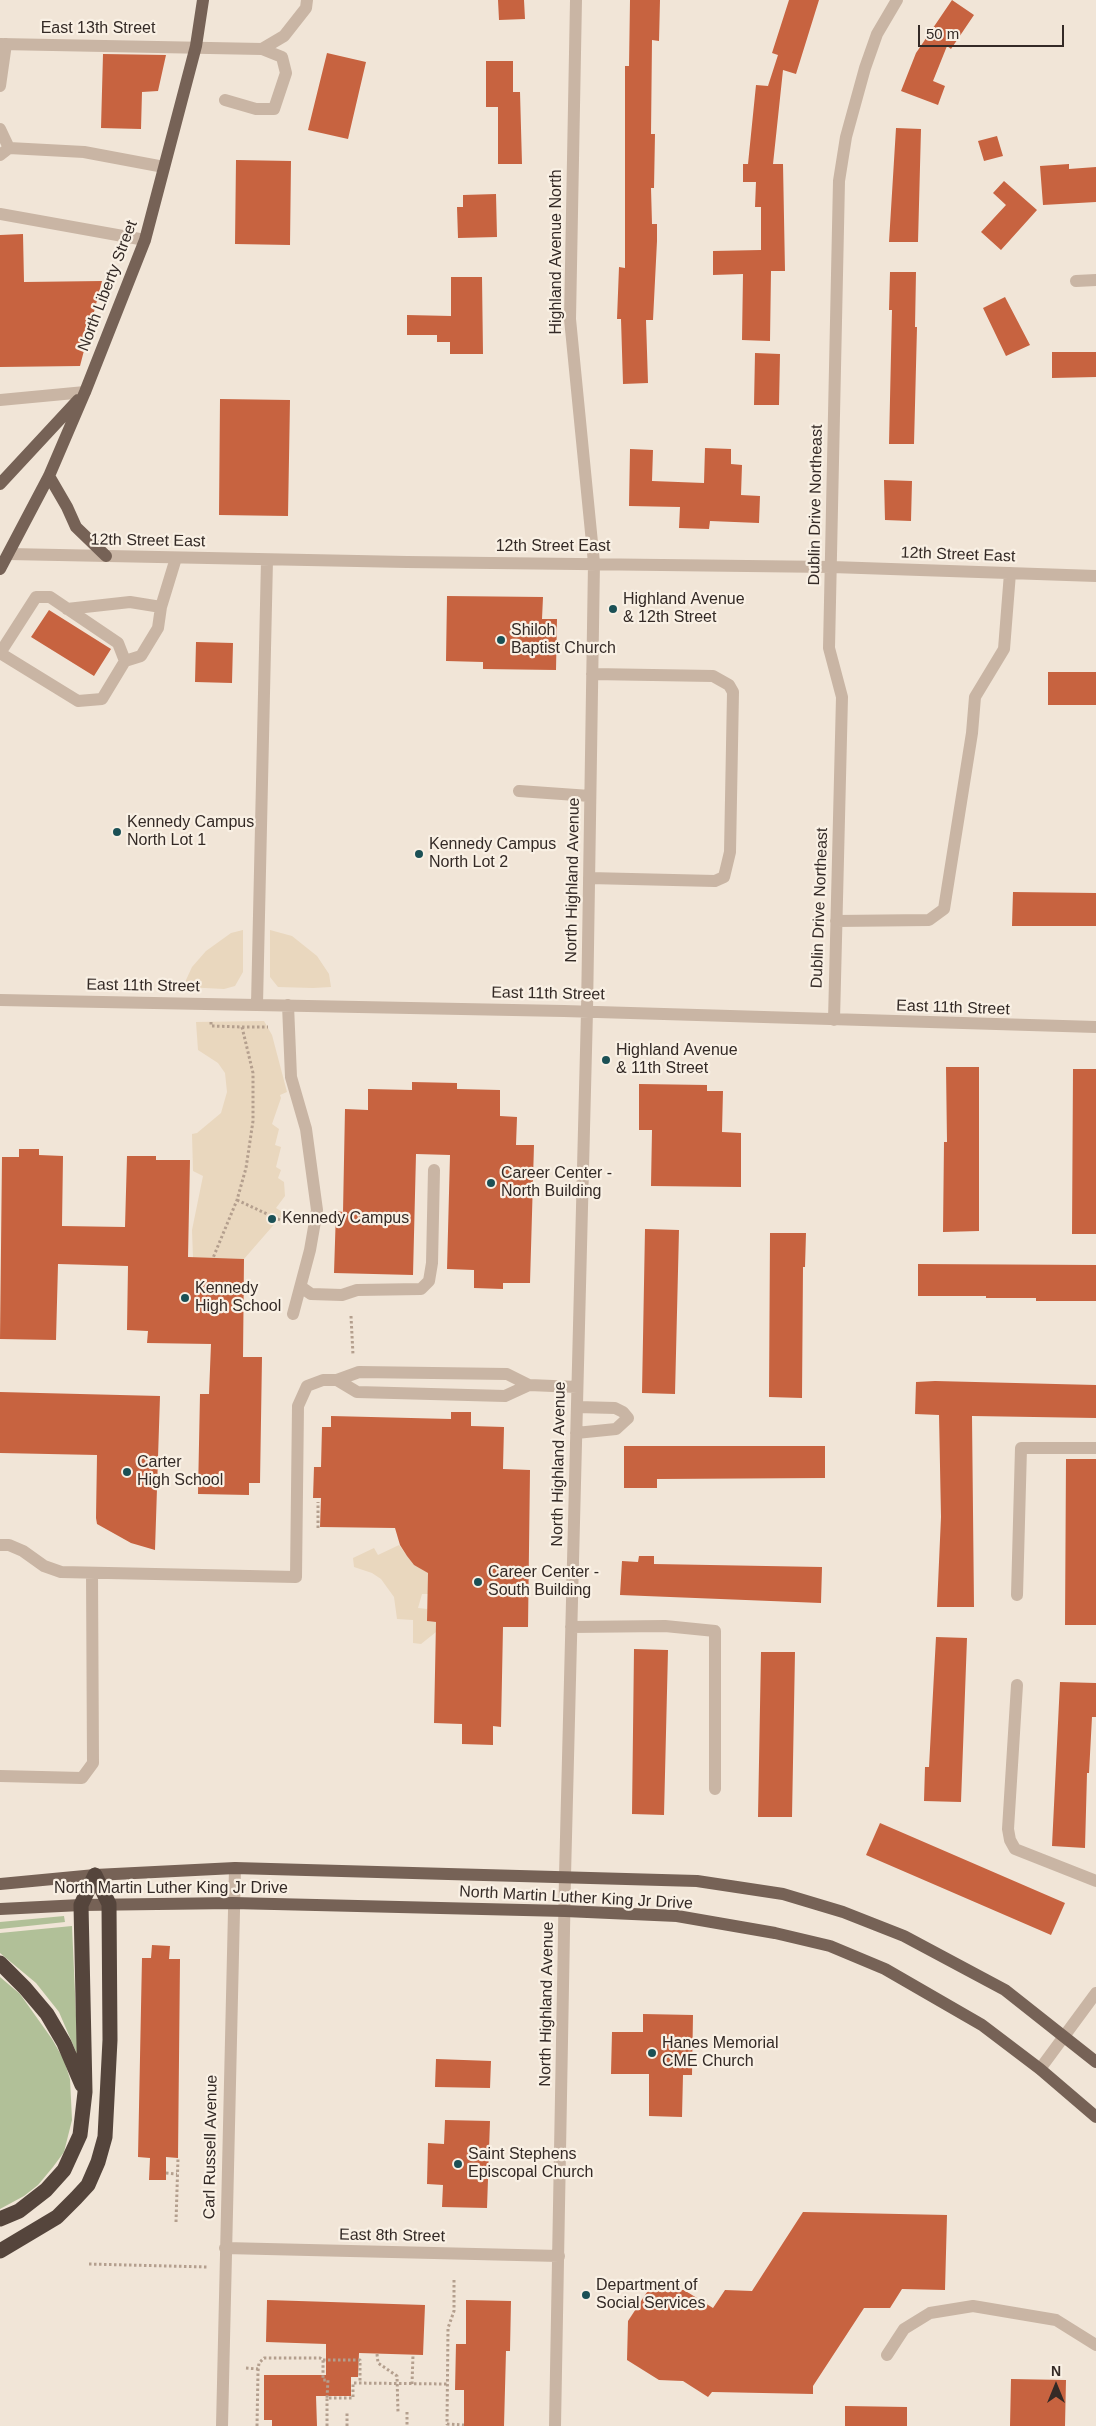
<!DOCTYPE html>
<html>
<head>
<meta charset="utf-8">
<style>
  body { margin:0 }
  #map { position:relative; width:1096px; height:2426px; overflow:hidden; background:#f1e5d7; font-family:Helvetica,sans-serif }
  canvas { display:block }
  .north { position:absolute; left:1031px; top:2361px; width:50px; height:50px; -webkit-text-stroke:4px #f9f0e4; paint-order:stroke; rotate:0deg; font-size:14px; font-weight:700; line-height:20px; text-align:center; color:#342a26 }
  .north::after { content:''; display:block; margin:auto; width:18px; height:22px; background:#342a26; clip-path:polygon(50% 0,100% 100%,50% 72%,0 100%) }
  .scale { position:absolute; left:918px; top:25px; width:146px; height:22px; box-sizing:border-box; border:2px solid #342a26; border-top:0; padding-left:6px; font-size:15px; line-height:18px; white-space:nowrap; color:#342a26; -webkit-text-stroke:4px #f9f0e4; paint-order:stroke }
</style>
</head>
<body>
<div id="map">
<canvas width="1096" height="2426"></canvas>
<div class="north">N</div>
<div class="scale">50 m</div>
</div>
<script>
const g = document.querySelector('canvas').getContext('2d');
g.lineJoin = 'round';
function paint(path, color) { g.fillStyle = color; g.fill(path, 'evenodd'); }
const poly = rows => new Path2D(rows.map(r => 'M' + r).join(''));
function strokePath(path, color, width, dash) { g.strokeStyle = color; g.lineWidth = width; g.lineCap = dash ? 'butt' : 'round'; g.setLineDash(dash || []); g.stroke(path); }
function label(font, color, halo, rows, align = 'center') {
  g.font = font + ' Helvetica,sans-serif'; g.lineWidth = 4.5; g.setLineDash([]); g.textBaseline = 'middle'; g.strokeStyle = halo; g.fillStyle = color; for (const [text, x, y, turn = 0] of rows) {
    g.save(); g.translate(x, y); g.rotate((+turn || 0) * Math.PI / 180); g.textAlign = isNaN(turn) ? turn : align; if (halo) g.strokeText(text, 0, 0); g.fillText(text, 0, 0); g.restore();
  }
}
paint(poly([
  [64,1916,65,1922,0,1929,0,1922],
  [72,1926,77,2038,77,2054,59,2012,36,1983,0,1953,0,1933],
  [0,1977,20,1994,52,2039,64,2060,70,2079,72,2120,64,2152,53,2167,38,2185,24,2196,0,2209]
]), '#b1c098');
paint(poly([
  [243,930,243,972,235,986,224,989,186,987,186,980,192,967,206,951,231,933],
  [270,930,292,936,317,956,329,974,331,987,313,988,278,987,270,977],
  [264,1021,272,1035,287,1092,280,1095,281,1098,272,1124,279,1129,275,1145,281,1147,276,1167,281,1170,278,1178,284,1182,285,1196,276,1208,284,1213,244,1259,193,1258,192,1230,203,1176,193,1171,192,1134,197,1133,221,1113,227,1092,225,1073,218,1063,198,1050,196,1022],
  [399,1545,414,1565,428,1570,428,1594,422,1594,418,1608,427,1609,427,1621,436,1622,436,1632,421,1644,413,1643,413,1620,397,1619,394,1597,381,1579,372,1573,354,1567,353,1558,374,1548,378,1555]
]), '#e9d7be');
paint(poly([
  [498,0,524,0,525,19,499,20],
  [630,0,660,0,659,41,652,40,651,134,655,134,654,188,651,188,652,224,657,224,657,241,653,320,646,320,648,383,623,384,621,319,617,319,619,267,625,268,625,66,629,66],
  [789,0,819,0,796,74,783,70,773,164,783,164,785,271,771,271,770,341,742,340,743,274,713,275,713,251,761,250,761,207,755,207,756,182,743,182,743,164,748,164,756,85,768,86,778,55,772,53],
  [952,0,974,15,951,49,947,46,933,81,945,86,938,105,901,91,916,53],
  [327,53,366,62,348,139,308,130],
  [103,54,166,55,158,91,142,92,141,129,101,128],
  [486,61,513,61,513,92,520,92,522,164,498,164,498,107,486,107],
  [896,128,921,129,918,242,889,242],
  [997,136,1003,156,984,161,978,141],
  [236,160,291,161,290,245,235,244],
  [1069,164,1069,169,1096,167,1096,202,1043,205,1040,166],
  [1004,181,1037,210,1001,250,981,232,1006,205,993,193],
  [496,194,497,237,458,238,457,207,463,207,463,195],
  [23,234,24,282,102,281,80,366,0,367,0,235],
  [890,272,916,272,915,327,917,327,914,444,889,444,892,310,889,310],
  [451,277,482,277,483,354,450,354,450,342,437,342,437,335,407,335,407,315,451,316],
  [1005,297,1030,345,1006,356,983,308],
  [1052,352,1096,352,1096,377,1052,378],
  [755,353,780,354,779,405,754,405],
  [220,399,290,400,288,516,219,515],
  [705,448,731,449,731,464,742,465,741,495,760,496,759,523,710,521,709,529,679,528,680,507,629,506,630,449,653,450,652,481,704,483],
  [884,480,912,481,911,521,885,520],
  [447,596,543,597,542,619,557,619,556,670,483,669,483,662,446,661],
  [49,610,111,649,94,676,31,637],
  [196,642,233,643,232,683,195,682],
  [1048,672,1096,672,1096,705,1048,705],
  [1013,892,1096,893,1096,926,1012,926],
  [946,1067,979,1067,979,1231,943,1232,944,1142,947,1142],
  [1073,1069,1096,1069,1096,1234,1072,1234],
  [412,1082,457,1083,457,1089,500,1090,500,1116,517,1117,516,1145,534,1145,530,1283,503,1283,503,1289,474,1288,474,1270,447,1269,450,1155,416,1154,413,1275,334,1273,336,1211,343,1212,345,1109,368,1110,368,1089,412,1090],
  [639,1084,707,1085,707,1091,723,1091,722,1132,741,1133,741,1187,651,1186,652,1130,639,1130],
  [19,1149,39,1149,39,1155,63,1156,62,1226,125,1227,127,1156,156,1156,156,1160,190,1160,188,1257,244,1259,243,1357,262,1357,260,1483,249,1483,249,1495,198,1494,200,1394,209,1394,211,1344,147,1343,148,1331,127,1330,128,1266,58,1264,56,1340,0,1339,2,1157,19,1157],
  [645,1229,679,1230,675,1394,642,1393],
  [770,1233,806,1233,805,1267,803,1267,802,1398,769,1397],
  [918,1264,1096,1265,1096,1301,1036,1301,1036,1298,986,1298,986,1296,918,1296],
  [935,1381,1096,1385,1096,1418,972,1416,974,1607,937,1607,941,1517,939,1415,915,1414,916,1382],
  [0,1392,160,1396,155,1550,131,1543,97,1524,96,1518,97,1455,0,1453],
  [451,1412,471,1412,471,1426,504,1427,503,1469,530,1470,528,1627,503,1627,501,1727,493,1726,493,1745,462,1744,462,1724,434,1723,436,1622,427,1621,428,1573,414,1565,407,1556,400,1545,395,1528,320,1527,321,1498,313,1498,314,1467,321,1467,322,1427,331,1427,331,1416,451,1419],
  [624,1446,825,1446,825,1478,657,1479,657,1488,624,1488],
  [1066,1459,1096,1459,1096,1625,1065,1625],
  [639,1556,654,1556,654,1564,822,1567,821,1603,620,1595,622,1561,638,1562],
  [936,1637,967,1638,961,1802,924,1801,925,1767,929,1767],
  [634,1649,668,1650,664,1815,632,1814],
  [761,1652,795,1652,792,1817,758,1817],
  [1060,1682,1096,1683,1096,1717,1092,1717,1089,1773,1087,1773,1085,1848,1052,1846],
  [880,1823,1065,1903,1051,1935,866,1855],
  [152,1945,170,1946,169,1959,180,1959,178,2158,166,2157,166,2180,149,2180,150,2158,138,2157,142,1958,151,1958],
  [643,2014,693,2015,692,2075,683,2075,682,2117,649,2116,649,2074,611,2074,612,2032,643,2032],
  [436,2059,491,2061,490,2088,435,2087],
  [445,2120,490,2121,487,2208,442,2207,443,2185,427,2184,428,2143,444,2144],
  [803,2212,947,2215,945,2290,902,2289,890,2308,864,2308,813,2386,813,2394,712,2392,708,2397,683,2381,659,2380,627,2360,628,2321,649,2289,684,2290,713,2308,725,2290,752,2291],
  [267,2300,425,2305,423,2355,359,2353,358,2377,351,2377,351,2396,316,2396,317,2426,272,2426,272,2420,264,2420,264,2375,326,2375,326,2344,266,2342],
  [466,2300,511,2301,510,2351,506,2351,504,2426,464,2426,464,2390,455,2390,456,2344,466,2344],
  [1011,2379,1066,2380,1065,2426,1010,2426],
  [845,2406,907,2407,907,2426,845,2426]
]), '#c76340');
strokePath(poly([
  [211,1022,211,1026,242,1027,253,1073,253,1121,246,1168,237,1200,213,1258],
  [242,1027,268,1027],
  [237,1200,280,1220],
  [351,1316,353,1355],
  [318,1528,318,1502],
  [166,2173,177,2174],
  [176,2222,178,2158],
  [89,2264,208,2267],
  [454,2280,454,2311,448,2328,447,2424,464,2425],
  [377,2354,378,2363,397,2376,398,2412],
  [323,2360,360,2360,360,2383],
  [246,2368,258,2369],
  [412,2384,413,2355],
  [407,2412,407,2426],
  [257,2426,258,2371,259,2363,264,2358,320,2358,323,2360,323,2380,328,2380,327,2398],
  [327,2426,327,2398,353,2398,353,2383,447,2384],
  [347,2426,347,2411]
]), '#b49f8e', 3, [2.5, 2.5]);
strokePath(poly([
  [0,44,262,49,282,57,286,73,274,109,256,109,225,100],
  [262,49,284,36,306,8,307,0],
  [0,86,6,44],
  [0,129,9,148],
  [0,155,9,148,84,152,164,167],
  [0,214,145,240],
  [1076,281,1096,280],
  [0,400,85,392],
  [9,554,407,562,832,567,1096,576],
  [36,597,50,597,118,643,125,661,102,699,78,701,0,653,36,597],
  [161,607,176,558],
  [67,609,130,602,161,607,158,628,141,656,125,661],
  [519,791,590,796],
  [589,878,715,881,724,877,730,852,733,692,729,685,713,676,592,674],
  [836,921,929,920,944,909,972,733,975,697,1004,649,1010,573],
  [0,1000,564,1011,1096,1027],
  [257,1004,267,560],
  [288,1005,291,1077,306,1129,317,1210,310,1250,293,1314],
  [834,1020,842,697,829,648,839,181,846,137,865,68,877,34,897,0],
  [301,1287,311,1294,342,1295,357,1290,421,1289,429,1281,432,1263,434,1170],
  [337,1380,357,1392,505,1396,529,1385],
  [576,1433,616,1429,628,1418,623,1412,615,1408,577,1407],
  [0,1545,9,1545,23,1551,44,1566,61,1572,296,1577,298,1406,307,1386,323,1380,337,1380,359,1372,507,1374,529,1385,577,1387],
  [1017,1595,1021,1448,1096,1448],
  [571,1627,665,1626,715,1631,715,1789],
  [1017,1685,1008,1829,1010,1840,1015,1849,1096,1881],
  [0,1776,82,1778,93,1763,92,1573],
  [1040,2069,1096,1993],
  [225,2248,559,2256],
  [887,2355,904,2329,930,2313,973,2306,1056,2320,1096,2345],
  [222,2426,235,1868],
  [555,2426,565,1876,587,1011,594,563,570,319,576,0]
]), '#c9b5a4', 12);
strokePath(poly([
  [49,476,67,507,76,527,106,556],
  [0,484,78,400],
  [0,569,49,476,85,392,145,240,196,46,203,0],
  [0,1884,95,1875,235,1868,697,1881,783,1894,843,1912,904,1936,1005,1990,1096,2062],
  [0,1909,81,1905,233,1903,565,1911,677,1916,775,1933,830,1946,885,1969,982,2025,1040,2069,1096,2117]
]), '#766256', 12);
strokePath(poly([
  [0,1963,25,1988,47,2014,64,2043,82,2085],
  [0,2219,19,2211,46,2190,64,2170,80,2135,85,2092,81,1905,95,1875],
  [0,2251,57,2217,76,2198,88,2185,98,2162,105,2137,110,2040,109,1904,95,1875]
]), '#55453c', 15);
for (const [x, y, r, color] of [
  [613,609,5,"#1b5055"],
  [501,640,5,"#1b5055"],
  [117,832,5,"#1b5055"],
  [419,854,5,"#1b5055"],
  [606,1060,5,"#1b5055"],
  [491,1183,5,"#1b5055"],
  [272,1219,5,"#1b5055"],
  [185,1298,5,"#1b5055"],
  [127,1472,5,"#1b5055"],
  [478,1582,5,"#1b5055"],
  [652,2053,5,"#1b5055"],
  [458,2164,5,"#1b5055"],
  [586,2295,5,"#1b5055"]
]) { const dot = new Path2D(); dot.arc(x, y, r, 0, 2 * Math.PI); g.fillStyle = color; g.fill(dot); strokePath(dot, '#f9f0e4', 2); }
label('16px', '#342a26', '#f9f0e4', [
  ["East 13th Street",98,29],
  ["Highland Avenue North",557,252,-90],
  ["North Liberty Street",108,286,-69],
  ["Dublin Drive Northeast",816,505,-89],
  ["12th Street East",148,541,1],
  ["12th Street East",553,547],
  ["12th Street East",958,555,2],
  ["North Highland Avenue",573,880,-89],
  ["Dublin Drive Northeast",820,908,-88],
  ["East 11th Street",143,986,1],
  ["East 11th Street",548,994,1],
  ["East 11th Street",953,1008,2],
  ["North Highland Avenue",559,1464,-89],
  ["North Martin Luther King Jr Drive",171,1889],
  ["North Martin Luther King Jr Drive",576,1898,3],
  ["North Highland Avenue",547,2004,-89],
  ["Carl Russell Avenue",211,2147,-89],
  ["East 8th Street",392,2236,1]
]);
label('16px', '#342a26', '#f9f0e4', [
  ["Highland Avenue",623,600],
  ["& 12th Street",623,618],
  ["Shiloh",511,631],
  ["Baptist Church",511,649],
  ["Kennedy Campus",127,823],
  ["North Lot 1",127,841],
  ["Kennedy Campus",429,845],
  ["North Lot 2",429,863],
  ["Highland Avenue",616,1051],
  ["& 11th Street",616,1069],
  ["Career Center -",501,1174],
  ["North Building",501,1192],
  ["Kennedy Campus",282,1219],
  ["Kennedy",195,1289],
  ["High School",195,1307],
  ["Carter",137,1463],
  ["High School",137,1481],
  ["Career Center -",488,1573],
  ["South Building",488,1591],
  ["Hanes Memorial",662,2044],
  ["CME Church",662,2062],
  ["Saint Stephens",468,2155],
  ["Episcopal Church",468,2173],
  ["Department of",596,2286],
  ["Social Services",596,2304]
], 'left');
</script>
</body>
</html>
